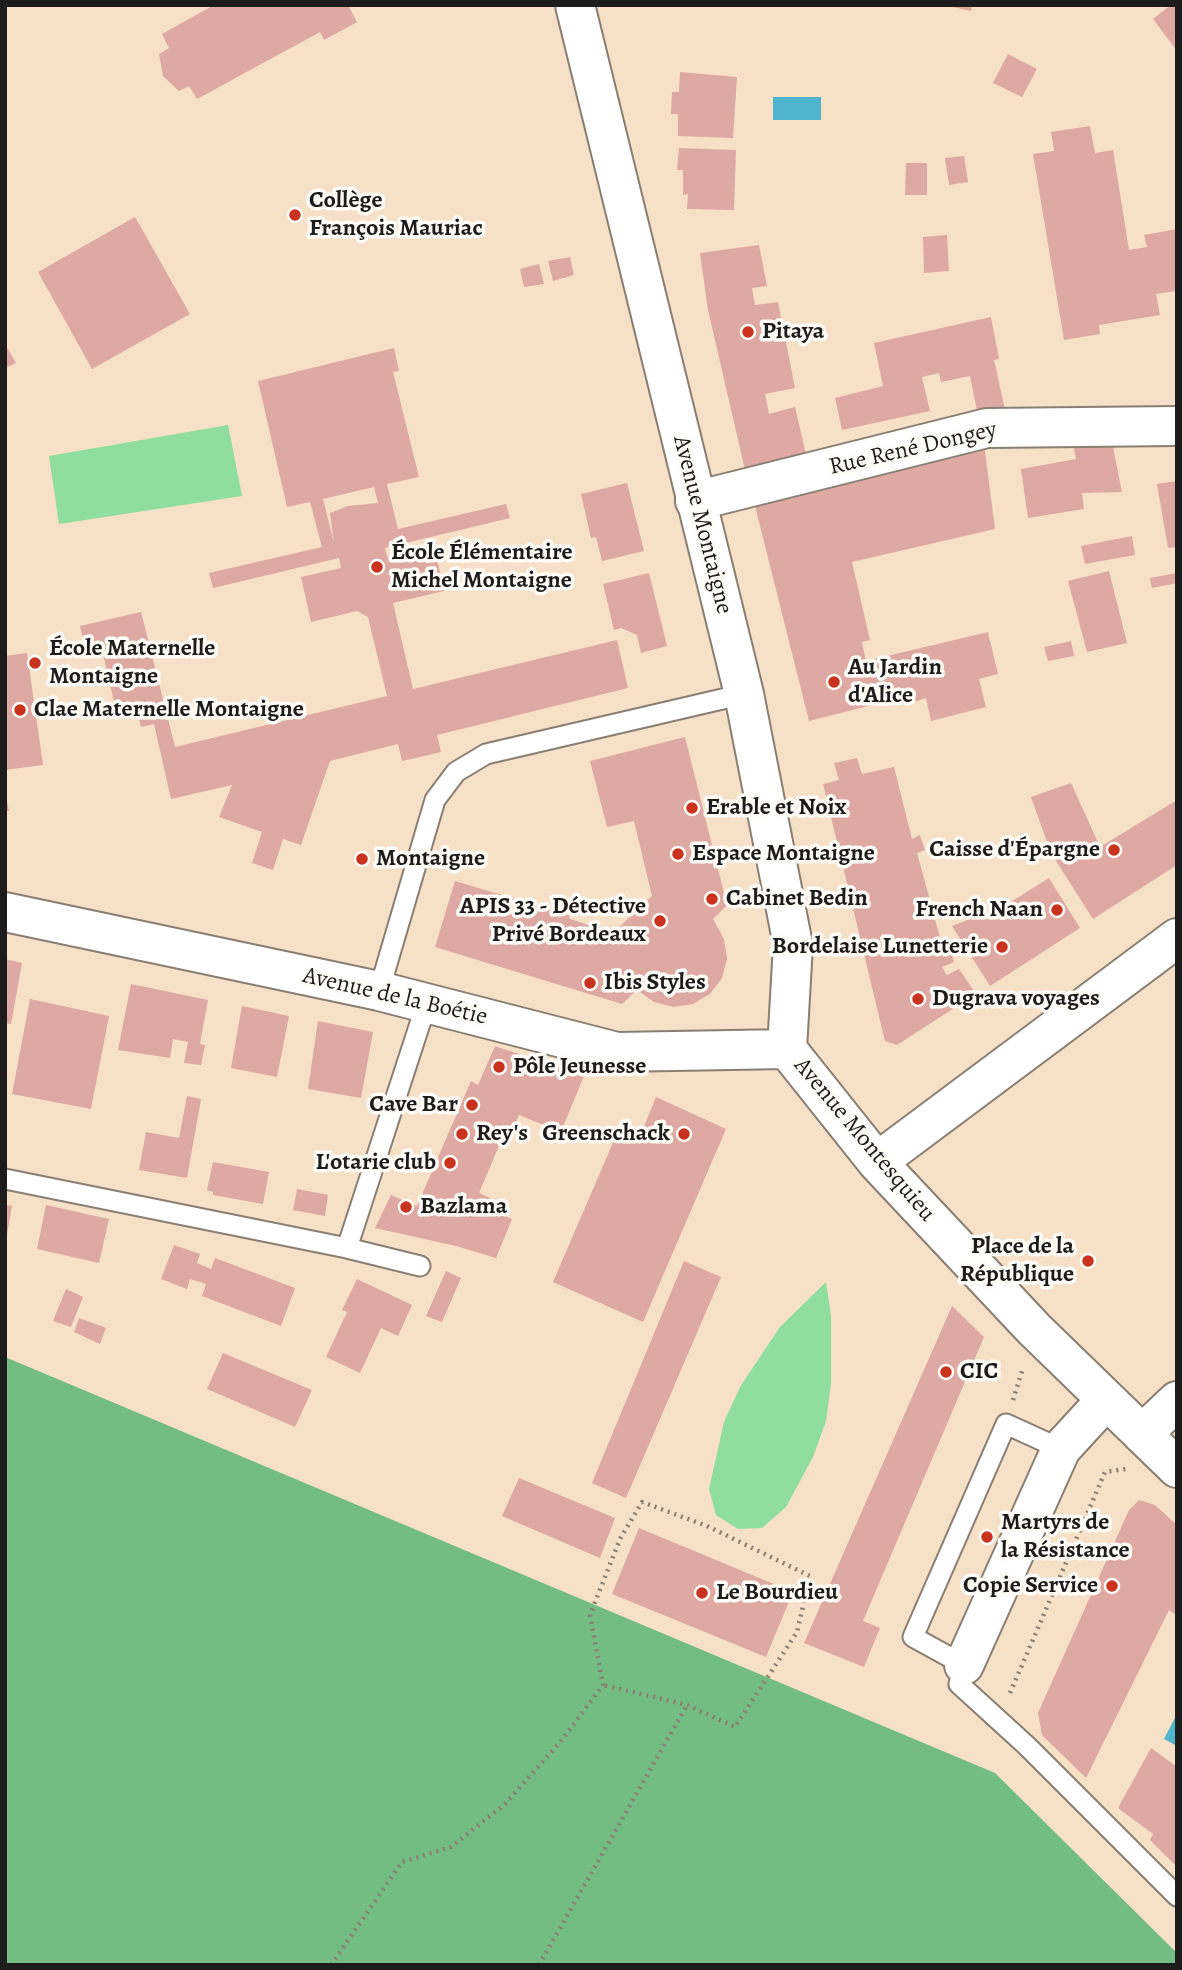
<!DOCTYPE html>
<html>
<head>
<meta charset="utf-8">
<style>
  body { margin:0 }
  #map { position:relative; width:1182px; height:1970px; overflow:hidden; background:#f6e0c7; font-family:Alegreya,serif }
  canvas { display:block }
  .frame { position:absolute; inset:0; border:7px solid #1c1c1c; pointer-events:none }
</style>
</head>
<body>
<div id="map">
<canvas width="1182" height="1970"></canvas>
<div class="frame"></div>
</div>
<script>
const g = document.querySelector('canvas').getContext('2d');
g.lineJoin = 'round';
function paint(path, color) { g.fillStyle = color; g.fill(path, 'evenodd'); }
const poly = rows => new Path2D(rows.map(r => 'M' + r).join(''));
function strokePath(path, color, width, dash) { g.strokeStyle = color; g.lineWidth = width; g.lineCap = dash ? 'butt' : 'round'; g.setLineDash(dash || []); g.stroke(path); }
function label(font, color, halo, rows, align = 'center') {
  g.font = font + ' Alegreya,serif'; g.lineWidth = 7; g.setLineDash([]); g.textBaseline = 'middle'; g.strokeStyle = halo; g.fillStyle = color; for (const [text, x, y, turn = 0] of rows) {
    g.save(); g.translate(x, y); g.rotate((+turn || 0) * Math.PI / 180); g.textAlign = isNaN(turn) ? turn : align; if (halo) g.strokeText(text, 0, 0); g.fillText(text, 0, 0); g.restore();
  }
}
paint(poly([
  [228,425,242,496,59,524,49,456],
  [826,1282,831,1316,831,1384,826,1421,813,1457,786,1507,762,1528,738,1529,716,1515,709,1489,724,1422,740,1387,780,1327]
]), '#8fde9d');
paint(poly([
  [5,1357,995,1773,1177,1953,1177,1965,5,1965]
]), '#73bd84');
paint(poly([
  [773,97,821,97,821,120,773,120],
  [1177,1714,1177,1746,1164,1739]
]), '#4eb5cd');
paint(poly([
  [214,5,348,5,357,22,324,40,320,32,197,99,189,86,179,91,163,76,159,54,169,48,162,34],
  [944,5,972,5,971,11],
  [1171,5,1177,5,1177,51,1153,19],
  [1008,54,1037,69,1022,97,993,83],
  [680,72,737,77,733,138,678,136,678,114,671,114,672,92,679,92],
  [1090,126,1095,153,1113,150,1129,250,1147,247,1144,235,1177,229,1177,291,1156,294,1160,315,1099,325,1100,334,1064,340,1033,154,1054,151,1051,132],
  [679,148,736,150,734,210,687,209,688,194,683,195,683,170,677,170],
  [964,156,968,182,949,185,945,158],
  [906,163,927,163,927,195,905,195],
  [135,217,190,314,92,369,38,272],
  [947,235,949,271,924,273,923,237],
  [759,245,767,286,752,288,755,305,778,302,795,388,765,394,769,414,795,407,807,459,746,474,708,310,700,253],
  [570,257,574,275,553,281,548,261],
  [539,264,544,284,524,287,520,269],
  [991,317,999,359,994,360,1005,409,978,416,970,376,941,382,939,373,922,377,930,411,842,430,835,398,883,386,874,343],
  [5,344,16,363,5,368],
  [394,348,399,371,393,372,419,477,387,484,398,529,506,504,510,518,385,548,387,557,434,546,444,591,393,603,413,689,617,640,628,688,437,735,441,752,433,754,402,761,398,744,330,761,301,845,283,839,273,870,252,863,262,832,219,817,232,785,171,799,154,724,141,727,137,710,117,715,103,654,87,656,80,626,141,612,175,747,387,696,368,617,357,611,311,622,301,577,341,568,339,558,213,588,209,573,322,547,310,502,287,507,258,381],
  [374,487,378,503,348,506,330,513,334,543,323,499],
  [1112,442,1122,492,1082,493,1084,509,1028,518,1021,469,1076,459,1073,443],
  [984,444,995,529,852,562,870,640,862,642,866,661,988,632,998,674,979,679,986,707,931,721,926,698,914,702,912,695,809,721,753,498],
  [1177,481,1177,547,1168,548,1157,484],
  [627,483,644,551,602,561,596,537,591,538,581,494],
  [1132,536,1135,555,1085,564,1081,546],
  [1109,571,1127,643,1087,652,1068,581],
  [649,573,667,646,641,653,637,635,621,628,614,630,603,584],
  [1177,573,1177,583,1152,588,1150,578],
  [1071,641,1074,656,1048,661,1044,647],
  [27,653,43,765,5,770,5,656],
  [685,737,727,905,713,919,724,939,727,959,722,978,710,994,693,1004,673,1007,654,1002,637,990,622,1004,435,947,455,881,569,915,570,919,613,933,652,896,634,821,607,827,590,761],
  [857,758,862,774,894,767,912,839,920,835,925,850,917,853,944,952,951,950,954,962,942,967,947,975,959,969,976,994,897,1045,885,1041,823,784,839,780,834,763],
  [1071,783,1100,847,1177,800,1177,865,1093,919,1051,853,1031,797],
  [5,792,9,811,5,811],
  [1049,878,1080,928,990,986,952,926,1006,905],
  [5,959,22,963,11,1024,5,1023],
  [131,984,208,1000,200,1044,205,1045,201,1065,184,1063,188,1042,173,1039,170,1058,118,1050],
  [30,999,109,1016,91,1109,12,1094],
  [242,1006,289,1016,277,1077,231,1068],
  [318,1021,373,1032,361,1098,308,1089],
  [495,1046,584,1076,556,1144,546,1140,551,1128,519,1115,513,1129,507,1127,479,1193,497,1201,493,1211,512,1219,496,1258,456,1246,375,1228,391,1195,417,1206,471,1081,478,1085],
  [187,1096,201,1099,187,1178,139,1170,146,1132,179,1138],
  [656,1097,726,1129,643,1322,553,1282,615,1138,638,1141],
  [213,1162,269,1172,263,1204,213,1195,213,1192,207,1190],
  [297,1189,328,1195,325,1216,293,1210],
  [5,1205,12,1206,7,1235,5,1235],
  [46,1205,109,1219,99,1263,37,1249],
  [174,1245,200,1254,197,1263,211,1269,215,1258,295,1288,281,1326,202,1296,206,1284,190,1279,187,1289,161,1279],
  [684,1261,721,1277,626,1498,592,1483],
  [446,1271,461,1278,442,1322,426,1316],
  [357,1279,412,1305,398,1336,381,1328,360,1373,326,1357,347,1312,342,1310],
  [66,1289,83,1297,71,1327,53,1321],
  [952,1306,984,1337,863,1621,880,1628,864,1667,804,1643],
  [79,1318,106,1328,100,1344,74,1332],
  [223,1353,312,1390,295,1427,207,1389],
  [519,1478,615,1518,600,1558,502,1516],
  [1139,1500,1155,1505,1177,1525,1177,1616,1169,1610,1086,1778,1042,1735,1038,1713,1129,1510],
  [639,1528,793,1592,766,1657,612,1594],
  [1151,1748,1177,1767,1177,1867,1150,1840,1153,1834,1118,1808]
]), '#dea9a2');
const lane = poly([
  [379,991,435,800,456,772,486,754,744,694],
  [5,1179,347,1248,427,1002],
  [347,1248,420,1266],
  [1061,1449,1006,1424,913,1637,964,1665,959,1684,1027,1746,1177,1896]
]);
const street = poly([
  [695,501,987,428,1177,426],
  [1142,1434,1177,1401],
  [964,1665,1061,1449,1106,1400]
]);
const secondary = poly([
  [575,5,744,694,793,945,787,1049],
  [5,912,379,991,617,1052,787,1049],
  [787,1049,877,1162,1034,1329,1177,1468],
  [877,1162,1177,938]
]);
strokePath(lane, '#897e72', 23);
strokePath(street, '#897e72', 42);
strokePath(secondary, '#897e72', 42);
strokePath(poly([
  [1013,1400,1023,1368],
  [1010,1693,1105,1472,1126,1469],
  [331,1965,402,1862,451,1847,504,1805,562,1740,603,1685,590,1615,620,1539,642,1502,707,1526,810,1576,797,1632,735,1727,687,1705,603,1685],
  [539,1965,687,1705]
]), '#897e72', 4.5, [2, 5]);
strokePath(lane, '#fff', 19);
strokePath(street, '#fff', 38);
strokePath(secondary, '#fff', 38);
for (const [x, y, r, color] of [
  [295,215,7,"#c8321e"],
  [748,332,7,"#c8321e"],
  [377,567,7,"#c8321e"],
  [35,663,7,"#c8321e"],
  [834,682,7,"#c8321e"],
  [20,710,7,"#c8321e"],
  [692,808,7,"#c8321e"],
  [1114,850,7,"#c8321e"],
  [678,854,7,"#c8321e"],
  [362,859,7,"#c8321e"],
  [712,899,7,"#c8321e"],
  [1057,910,7,"#c8321e"],
  [660,921,7,"#c8321e"],
  [1002,947,7,"#c8321e"],
  [590,983,7,"#c8321e"],
  [918,999,7,"#c8321e"],
  [499,1067,7,"#c8321e"],
  [472,1105,7,"#c8321e"],
  [462,1134,7,"#c8321e"],
  [684,1134,7,"#c8321e"],
  [450,1163,7,"#c8321e"],
  [406,1207,7,"#c8321e"],
  [1088,1261,7,"#c8321e"],
  [946,1372,7,"#c8321e"],
  [987,1537,7,"#c8321e"],
  [1112,1586,7,"#c8321e"],
  [702,1593,7,"#c8321e"]
]) { const dot = new Path2D(); dot.arc(x, y, r, 0, 2 * Math.PI); g.fillStyle = color; g.fill(dot); strokePath(dot, '#fdfcf7', 2.5); }
label('bold 24px', '#1c1c1c', '#fdfcf7', [
  ["Collège",309,201],
  ["François Mauriac",309,229],
  ["Pitaya",762,332],
  ["École Élémentaire",391,553],
  ["Michel Montaigne",391,581],
  ["École Maternelle",49,649],
  ["Montaigne",49,677],
  ["Au Jardin",848,668],
  ["d'Alice",848,696],
  ["Clae Maternelle Montaigne",34,710],
  ["Erable et Noix",706,808],
  ["Caisse d'Épargne",1100,850,"right"],
  ["Espace Montaigne",692,854],
  ["Montaigne",376,859],
  ["Cabinet Bedin",726,899],
  ["APIS 33 - Détective",646,907,"right"],
  ["Privé Bordeaux",646,935,"right"],
  ["French Naan",1043,910,"right"],
  ["Bordelaise Lunetterie",988,947,"right"],
  ["Ibis Styles",604,983],
  ["Dugrava voyages",932,999],
  ["Pôle Jeunesse",513,1067],
  ["Cave Bar",458,1105,"right"],
  ["Rey's",476,1134],
  ["Greenschack",670,1134,"right"],
  ["L'otarie club",436,1163,"right"],
  ["Bazlama",420,1207],
  ["Place de la",1074,1247,"right"],
  ["République",1074,1275,"right"],
  ["CIC",960,1372],
  ["Martyrs de",1001,1523],
  ["la Résistance",1001,1551],
  ["Copie Service",1098,1586,"right"],
  ["Le Bourdieu",716,1593]
], 'left');
label('24px', '#1c1c1c', '#fdfcf7', [
  ["Rue René Dongey",913,449,-13],
  ["Avenue Montaigne",702,525,76],
  ["Avenue de la Boétie",395,997,13],
  ["Avenue Montesquieu",864,1140,50]
]);
</script>
</body>
</html>
